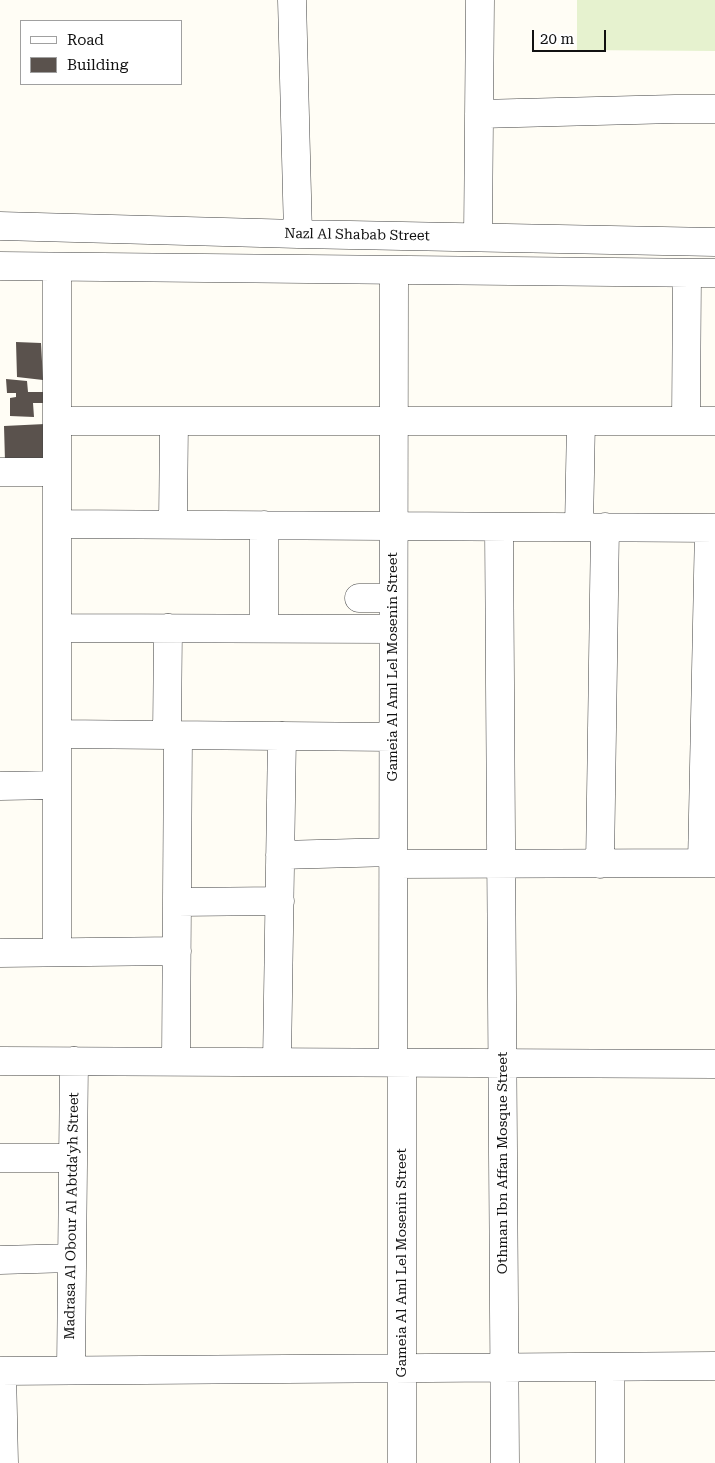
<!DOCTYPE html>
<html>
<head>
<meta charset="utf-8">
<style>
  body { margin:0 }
  #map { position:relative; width:715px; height:1463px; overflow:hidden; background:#fffdf5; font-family:"Roboto Serif",serif }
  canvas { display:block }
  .legend { position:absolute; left:20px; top:20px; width:162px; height:65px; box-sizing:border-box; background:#fff; border:1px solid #a0a0a0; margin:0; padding:6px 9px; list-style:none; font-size:15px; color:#111 }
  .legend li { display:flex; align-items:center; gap:10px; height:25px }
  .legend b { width:25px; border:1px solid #a0a0a0 }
  .scale { position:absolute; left:532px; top:30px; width:74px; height:22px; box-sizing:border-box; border:2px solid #111; border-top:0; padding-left:6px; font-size:15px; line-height:18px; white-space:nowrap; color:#111; -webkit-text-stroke:4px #fff; paint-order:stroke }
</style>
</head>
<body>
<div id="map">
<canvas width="715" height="1463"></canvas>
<ul class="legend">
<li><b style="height:6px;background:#fff"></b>Road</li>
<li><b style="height:14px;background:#5a524d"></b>Building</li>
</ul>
<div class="scale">20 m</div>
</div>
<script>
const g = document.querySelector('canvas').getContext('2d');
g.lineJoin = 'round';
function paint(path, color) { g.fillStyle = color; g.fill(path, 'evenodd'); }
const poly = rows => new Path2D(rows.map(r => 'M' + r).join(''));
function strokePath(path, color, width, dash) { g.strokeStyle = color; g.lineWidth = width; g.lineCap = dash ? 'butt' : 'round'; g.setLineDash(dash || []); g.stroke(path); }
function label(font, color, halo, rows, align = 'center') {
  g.font = font + ' "Roboto Serif",serif'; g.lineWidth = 5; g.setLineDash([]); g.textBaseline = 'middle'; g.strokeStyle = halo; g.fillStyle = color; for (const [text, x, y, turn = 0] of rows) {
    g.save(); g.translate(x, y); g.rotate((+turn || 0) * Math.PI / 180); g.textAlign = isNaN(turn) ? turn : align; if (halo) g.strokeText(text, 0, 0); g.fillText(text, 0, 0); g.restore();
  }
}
paint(poly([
  [577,0,715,0,715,51,577,50]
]), '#e6f2cf');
paint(poly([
  [16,342,41,343,43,380,17,377],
  [6,379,27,381,28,392,44,392,44,403,33,403,34,417,10,416,10,398,16,397,16,393,7,393],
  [45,424,45,460,5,461,4,426]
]), '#5a524d');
const minor = poly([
  [292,0,298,234],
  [479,114,675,109,715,109],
  [0,226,298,234,715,242],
  [478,237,480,0],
  [0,266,715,273],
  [57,267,57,952],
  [57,421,715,421],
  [686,421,687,273],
  [0,472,57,472],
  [57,524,715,528],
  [173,524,174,421],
  [499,527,505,1463],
  [579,527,581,421],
  [359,598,393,598],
  [57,628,393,629],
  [264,628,264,525],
  [57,734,393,737],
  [167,735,168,628],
  [0,786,57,785],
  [280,855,393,852],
  [702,863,709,528],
  [393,864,715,863],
  [600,864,605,527],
  [177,902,280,901],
  [0,953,177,951],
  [0,1061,715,1064],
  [176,1061,178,735],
  [277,1062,282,736],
  [402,1062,402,1463],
  [393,1063,394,270],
  [0,1158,73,1158],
  [0,1260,72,1258],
  [610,1367,610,1463],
  [71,1370,74,1061],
  [0,1371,715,1366],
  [2,1371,4,1463]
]);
strokePath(minor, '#444', 29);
strokePath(minor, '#fff', 28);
label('14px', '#111', '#fff', [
  ["Nazl Al Shabab Street",357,235,1],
  ["Gameia Al Aml Lel Mosenin Street",393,667,-90],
  ["Othman Ibn Affan Mosque Street",503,1163,-90],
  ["Madrasa Al Obour Al Abtda'yh Street",72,1216,-89],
  ["Gameia Al Aml Lel Mosenin Street",402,1263,-90]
]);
</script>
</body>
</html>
